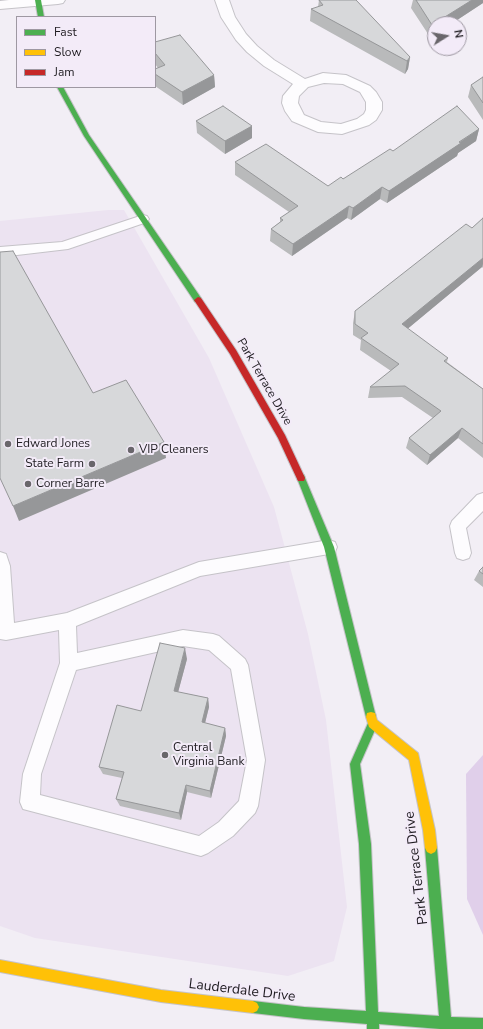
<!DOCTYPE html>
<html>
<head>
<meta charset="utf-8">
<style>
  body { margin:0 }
  #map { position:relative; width:483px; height:1029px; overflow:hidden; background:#f2eef5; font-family:"Nunito Sans",sans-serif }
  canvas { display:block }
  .legend { position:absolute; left:16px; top:16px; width:140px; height:72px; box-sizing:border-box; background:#f3ebf8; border:1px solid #9e98a2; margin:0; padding:5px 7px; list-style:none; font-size:12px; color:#1f1c21 }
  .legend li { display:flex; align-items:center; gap:8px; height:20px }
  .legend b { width:20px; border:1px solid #9e98a2 }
  .north { position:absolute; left:427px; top:16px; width:40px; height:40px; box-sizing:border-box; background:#f3ebf8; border:1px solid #9e98a2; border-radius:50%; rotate:79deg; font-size:11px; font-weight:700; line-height:16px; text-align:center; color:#1f1c21 }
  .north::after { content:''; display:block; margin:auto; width:14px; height:18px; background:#69666b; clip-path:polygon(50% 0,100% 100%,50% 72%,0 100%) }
</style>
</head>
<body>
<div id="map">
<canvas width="483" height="1029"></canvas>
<ul class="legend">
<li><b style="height:5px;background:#4caf50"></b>Fast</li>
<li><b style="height:5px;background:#ffc107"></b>Slow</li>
<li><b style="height:5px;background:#c62828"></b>Jam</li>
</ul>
<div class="north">N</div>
</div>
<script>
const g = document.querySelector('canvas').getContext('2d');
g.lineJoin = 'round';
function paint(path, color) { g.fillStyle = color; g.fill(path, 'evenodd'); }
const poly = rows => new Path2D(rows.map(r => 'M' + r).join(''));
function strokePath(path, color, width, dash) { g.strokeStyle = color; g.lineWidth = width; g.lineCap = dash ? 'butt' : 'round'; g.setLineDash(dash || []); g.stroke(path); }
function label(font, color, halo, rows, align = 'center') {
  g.font = font + ' "Nunito Sans",sans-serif'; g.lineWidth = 4; g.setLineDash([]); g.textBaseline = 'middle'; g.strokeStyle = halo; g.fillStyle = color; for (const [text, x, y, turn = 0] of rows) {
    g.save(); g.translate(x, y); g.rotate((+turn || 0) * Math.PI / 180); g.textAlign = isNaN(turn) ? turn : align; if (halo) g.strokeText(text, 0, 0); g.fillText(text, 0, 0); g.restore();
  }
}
paint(poly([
  [108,210,124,210,209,358,274,507,308,634,326,720,347,907,334,961,288,976,35,938,0,926,0,221]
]), '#ece3f1');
paint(poly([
  [483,755,483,935,467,899,466,774]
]), '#e0cfea');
const lane = poly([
  [143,215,147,216,149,219,147,222,68,249,0,257,0,247,62,242,143,215],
  [483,493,483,511,466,528,471,553,469,558,463,560,457,558,455,553,450,526,452,521,477,495,483,493],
  [329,540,335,542,337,547,335,552,329,554,200,576,76,626,77,653,183,630,213,634,219,636,245,659,248,665,265,760,258,806,255,813,233,836,208,853,201,856,23,809,20,802,23,774,60,663,59,630,6,640,0,639,0,552,6,554,10,566,14,623,67,613,199,562,329,540],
  [183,646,209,650,231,669,247,760,239,801,219,822,199,836,40,795,41,774,76,670,183,646]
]);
const street = poly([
  [9,0,65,0,63,3,58,4,0,9,0,1,9,0],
  [215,0,229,0,235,17,246,34,257,46,274,60,305,79,323,73,346,75,370,86,376,92,382,102,382,110,376,120,369,125,342,134,318,132,292,121,285,111,282,103,283,96,293,84,264,66,247,52,236,40,221,17,215,0],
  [324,83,343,84,360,92,366,102,366,110,364,114,357,119,341,124,321,122,304,115,298,103,299,96,308,87,324,83]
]);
const fast = poly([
  [35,0,41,0,44,17,38,17,35,0],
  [57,87,63,87,89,135,201,298,201,302,195,302,84,136,57,87],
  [301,474,304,475,305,478,334,547,376,717,375,719,378,723,360,764,371,844,378,1012,439,1016,425,848,427,844,431,842,435,844,437,848,451,1017,483,1018,483,1029,440,1029,379,1024,379,1029,367,1029,367,1024,304,1019,253,1013,249,1011,247,1007,249,1003,253,1001,304,1007,366,1011,359,844,350,764,369,721,366,717,324,547,297,478,298,475,301,474]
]);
const slow = poly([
  [371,712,375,713,377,720,418,753,435,830,437,848,435,852,431,854,427,852,425,848,423,830,409,760,369,727,366,717,367,713,371,712],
  [0,960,161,990,253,1001,257,1003,259,1007,257,1011,253,1013,161,1002,0,972,0,960]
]);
const jam = poly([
  [198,297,201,298,236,350,285,435,305,478,304,481,298,481,278,438,230,354,194,300,198,297]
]);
strokePath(lane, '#c5c3c8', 2);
strokePath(street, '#c5c3c8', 2);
strokePath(fast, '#c5c3c8', 2);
strokePath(slow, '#c5c3c8', 2);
strokePath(jam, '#c5c3c8', 2);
paint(lane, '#fdfcfe');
paint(street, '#fdfcfe');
paint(fast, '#4caf50');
paint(slow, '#ffc107');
paint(jam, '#c62828');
paint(poly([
  [319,0,410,57,408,69,405,74,310,21,311,9,318,7],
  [413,0,483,0,483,3,451,24,435,24,435,34,430,37,411,8],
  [155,42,214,75,215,87,183,105,155,86,155,69,158,68,155,64],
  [483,77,483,120,468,97,471,85],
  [196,121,252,126,252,138,225,154,197,133],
  [479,129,476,141,458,153,457,156,387,203,380,199,351,220,347,218,292,256,270,241,271,229,280,222,280,218,289,212,235,175,235,162,328,186,343,179,393,151],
  [483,218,483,268,482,267,407,329,448,358,447,362,483,389,483,458,458,438,427,465,406,448,409,438,433,418,402,397,368,398,370,387,391,371,360,350,361,340,353,335,353,323,355,311,472,228],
  [483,567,483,587,474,580,479,571],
  [187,659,178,692,208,698,209,707,205,723,225,728,226,736,211,798,187,792,181,820,120,806,116,799,122,778,103,774,99,767,141,711]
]), '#b9babb');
paint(poly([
  [472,0,483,0,483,3,451,24,435,24,435,34,430,37,432,25],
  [410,57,408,69,405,74,407,61],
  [214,75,215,87,183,105,182,92],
  [252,126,252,138,225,154,225,141],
  [479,129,476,141,458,153,457,156,387,203,389,191],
  [382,187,380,199,351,220,353,208],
  [349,206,347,218,292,256,293,244],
  [483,258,483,264,482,267,399,336,402,324],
  [462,428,458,438,427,465,430,455],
  [164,442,166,458,19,521,13,506],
  [185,648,187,659,176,700,174,691],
  [208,698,209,707,203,731,202,722],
  [225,728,226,736,211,798,210,791],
  [186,785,187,792,181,820,179,813]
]), '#969799');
const building = poly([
  [319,0,356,0,410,57,407,61,311,9,323,5,319,0],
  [416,0,472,0,432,25,416,0],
  [180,35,214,75,182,92,155,74,155,69,165,65,155,53,155,42,180,35],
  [483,77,483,103,471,85,483,77],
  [223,106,252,126,225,141,196,121,223,106],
  [457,106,479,129,459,142,461,143,389,191,382,187,353,208,349,206,293,244,271,229,283,220,280,218,298,206,235,162,266,144,328,186,341,177,343,179,390,149,393,151,457,106],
  [483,218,483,258,402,324,448,358,444,361,483,389,483,444,462,428,430,455,409,438,441,411,405,386,370,387,399,364,361,338,368,333,355,324,355,311,466,224,472,228,483,218],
  [13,251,93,393,126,380,164,442,13,506,0,478,0,252,13,251],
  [483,567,483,574,479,571,483,567],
  [160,643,185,648,174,691,208,698,202,722,225,728,210,791,186,785,179,813,116,799,124,772,99,767,117,705,141,711,160,643]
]);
paint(building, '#d7d8da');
strokePath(building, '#969799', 1);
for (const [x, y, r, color] of [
  [8,444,4,"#69666b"],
  [131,450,4,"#69666b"],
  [92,464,4,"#69666b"],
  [28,484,4,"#69666b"],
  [165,755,4,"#69666b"]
]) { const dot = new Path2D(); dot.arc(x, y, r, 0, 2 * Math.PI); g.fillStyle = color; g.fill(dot); strokePath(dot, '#f3ebf8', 1.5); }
label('12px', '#1f1c21', '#f3ebf8', [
  ["Park Terrace Drive",264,382,60]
]);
label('12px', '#1f1c21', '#f3ebf8', [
  ["Edward Jones",16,444],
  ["VIP Cleaners",139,450],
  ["State Farm",84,464,"right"],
  ["Corner Barre",36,484],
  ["Central",173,748],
  ["Virginia Bank",173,762]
], 'left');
label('14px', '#1f1c21', '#f3ebf8', [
  ["Park Terrace Drive",417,868,-97],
  ["Lauderdale Drive",242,991,7]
]);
</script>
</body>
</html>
